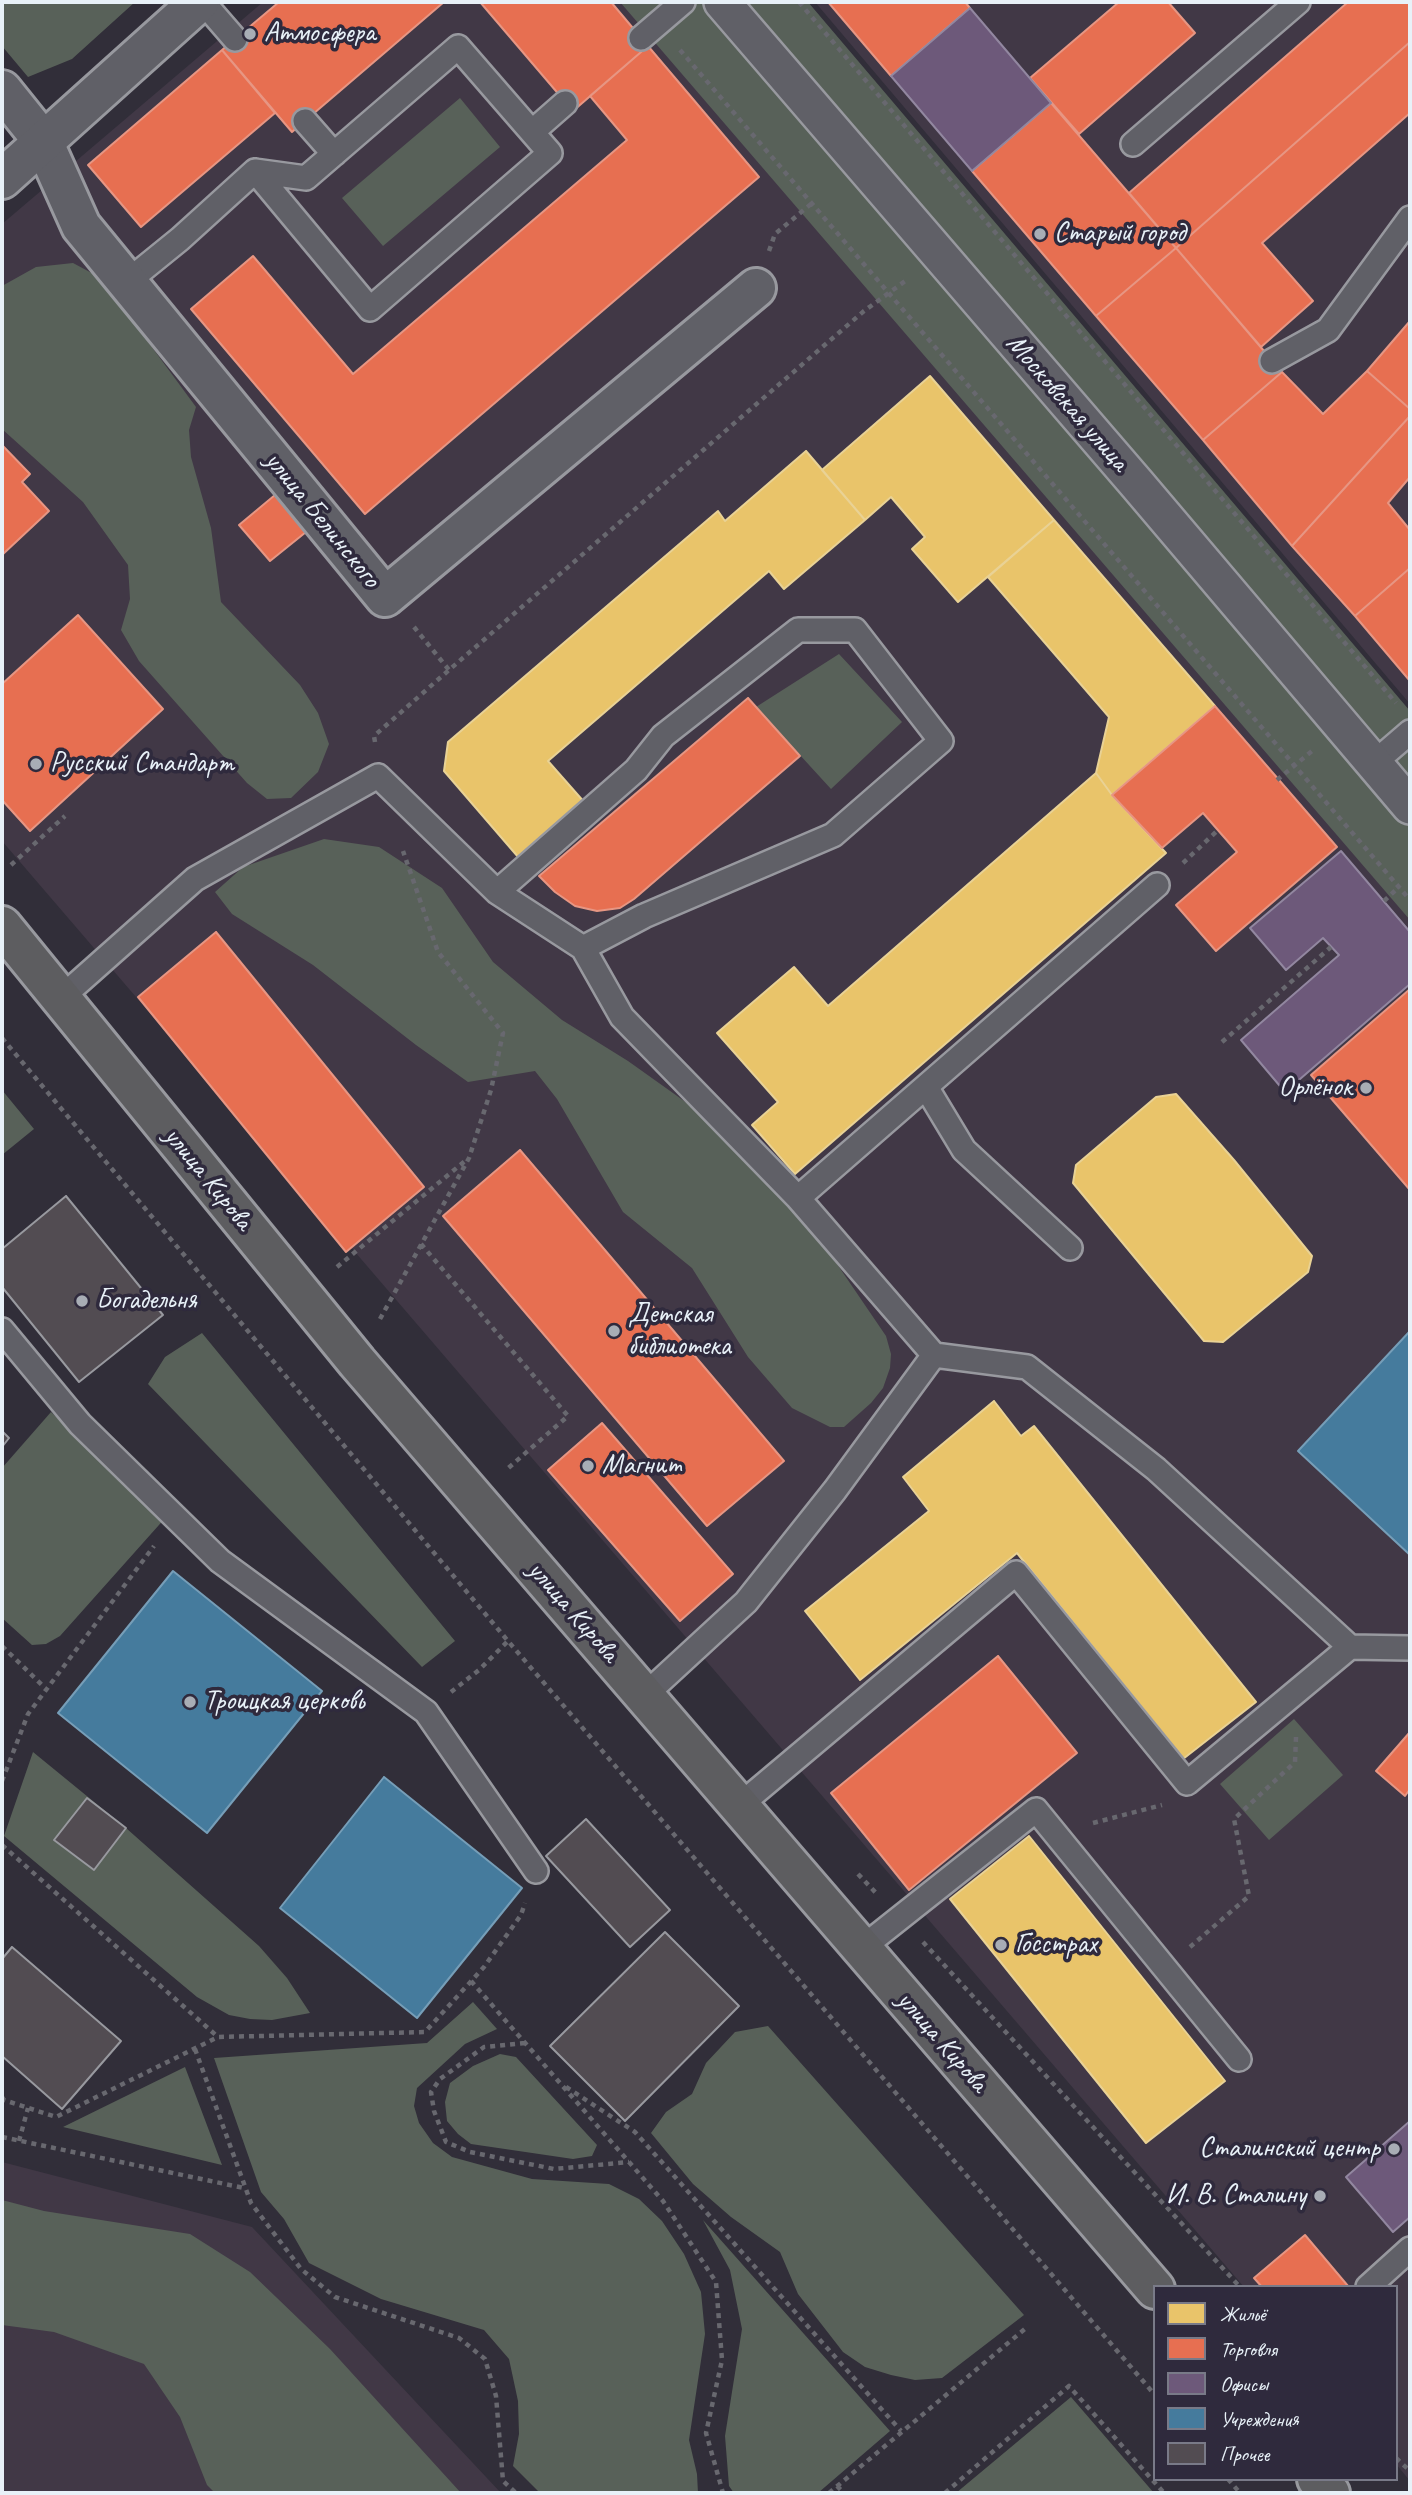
<!DOCTYPE html>
<html>
<head>
<meta charset="utf-8">
<style>
  body { margin:0 }
  #map { position:relative; width:1412px; height:2495px; overflow:hidden; background:#312e39; font-family:Caveat,sans-serif }
  canvas { display:block }
  .frame { position:absolute; inset:0; border:4px solid #e8f1f8; pointer-events:none }
  .legend { position:absolute; left:1153px; top:2285px; width:245px; height:196px; box-sizing:border-box; background:#2f2a3d; border:2px solid #797a88; margin:0; padding:9px 12px; list-style:none; font-size:21px; color:#e8f1f8 }
  .legend li { display:flex; align-items:center; gap:14px; height:35px }
  .legend b { width:35px; border:2px solid #797a88 }
</style>
</head>
<body>
<div id="map">
<canvas width="1412" height="2495"></canvas>
<div class="frame"></div>
<ul class="legend">
<li><b style="height:19px;background:#e9c46a"></b>Жильё</li>
<li><b style="height:19px;background:#e76f51"></b>Торговля</li>
<li><b style="height:19px;background:#6d597a"></b>Офисы</li>
<li><b style="height:19px;background:#457b9d"></b>Учреждения</li>
<li><b style="height:19px;background:#524c52"></b>Прочее</li>
</ul>
</div>
<script>
const g = document.querySelector('canvas').getContext('2d');
g.lineJoin = 'round';
function paint(path, color) { g.fillStyle = color; g.fill(path, 'evenodd'); }
const poly = rows => new Path2D(rows.map(r => 'M' + r).join(''));
function strokePath(path, color, width, dash) { g.strokeStyle = color; g.lineWidth = width; g.lineCap = dash ? 'butt' : 'round'; g.setLineDash(dash || []); g.stroke(path); }
function label(font, color, halo, rows, align = 'center') {
  g.font = font + ' Caveat,sans-serif'; g.lineWidth = 7; g.setLineDash([]); g.textBaseline = 'middle'; g.strokeStyle = halo; g.fillStyle = color; for (const [text, x, y, turn = 0] of rows) {
    g.save(); g.translate(x, y); g.rotate((+turn || 0) * Math.PI / 180); g.textAlign = isNaN(turn) ? turn : align; if (halo) g.strokeText(text, 0, 0); g.fillText(text, 0, 0); g.restore();
  }
}
paint(poly([
  [263,2,630,2,1410,911,1410,2481,1396,2464,1396,2287,1244,2287,2,841,2,224],
  [815,2,1410,2,1410,704],
  [2,2162,252,2227,501,2493,2,2493]
]), '#413846');
paint(poly([
  [2,2,135,2,72,59,28,77,2,46],
  [620,2,808,2,1410,711,1410,920],
  [460,98,500,147,383,246,342,198],
  [73,263,101,278,196,407,189,430,191,457,211,528,221,602,300,685,318,713,329,744,318,772,291,798,267,799,247,783,139,661,121,630,130,599,128,565,83,502,2,429,2,286,36,267],
  [839,654,902,722,831,789,756,707],
  [324,839,379,847,442,888,493,962,562,1020,628,1061,694,1108,781,1195,837,1264,886,1336,891,1354,890,1368,883,1388,871,1403,844,1427,830,1427,792,1408,748,1357,692,1268,623,1212,557,1099,535,1071,468,1082,416,1045,313,965,232,914,215,892,243,867],
  [2,1090,34,1129,2,1155],
  [202,1333,455,1641,422,1667,148,1384,165,1357],
  [51,1412,167,1516,60,1636,46,1644,32,1645,2,1618,2,1468],
  [1294,1719,1343,1775,1269,1840,1220,1784],
  [33,1752,126,1828,259,1946,287,1978,310,2013,272,2020,250,2019,229,2015,197,1997,4,1836],
  [473,2002,497,2029,465,2044,417,2088,414,2106,419,2123,433,2143,452,2157,532,2179,609,2184,639,2199,662,2221,684,2254,701,2292,705,2334,689,2440,697,2474,698,2493,540,2493,513,2466,519,2434,518,2401,509,2359,484,2330,381,2299,309,2263,284,2219,261,2192,214,2058,427,2043],
  [768,2026,1024,2315,942,2378,915,2380,891,2375,865,2367,843,2352,798,2294,780,2252,731,2217,693,2184,651,2133,666,2112,692,2094,706,2063,735,2032],
  [500,2054,516,2057,597,2145,592,2156,573,2159,471,2144,458,2134,447,2121,445,2102,450,2083,473,2066],
  [185,2067,222,2165,63,2127],
  [2,2200,44,2211,190,2234,250,2272,330,2349,461,2493,215,2493,207,2485,180,2417,144,2364,54,2332,2,2325],
  [703,2220,890,2431,818,2493,734,2493,729,2486,725,2436,742,2329,730,2270],
  [1071,2397,1154,2493,956,2493]
]), '#586159');
const homes = poly([
  [930,376,1054,520,958,602,912,549,925,537,891,497,865,520,822,470,930,376],
  [806,451,865,520,784,589,769,571,548,761,585,803,519,858,444,771,448,742,718,511,725,521,806,451],
  [1054,520,1215,706,1112,795,1096,773,1109,717,988,577,1054,520],
  [1096,773,1112,795,1166,853,795,1174,752,1125,778,1102,717,1033,794,967,828,1006,1096,773],
  [1176,1094,1234,1160,1312,1256,1308,1272,1223,1342,1204,1341,1073,1183,1076,1165,1156,1097,1176,1094],
  [994,1401,1021,1436,1034,1426,1256,1702,1183,1759,1017,1553,860,1680,805,1611,929,1511,903,1477,994,1401],
  [1029,1836,1225,2081,1146,2143,950,1899,1029,1836]
]);
paint(homes, '#e9c46a');
strokePath(homes, '#e9d295', 2);
const shops = poly([
  [279,2,444,2,292,132,222,50,279,2],
  [480,2,611,2,648,46,573,111,480,2],
  [828,2,965,2,970,8,891,76,828,2],
  [1119,2,1168,2,1195,33,1079,134,1030,78,1119,2],
  [1348,2,1410,2,1410,42,1176,248,1129,193,1348,2],
  [1410,42,1410,113,1262,243,1313,301,1261,347,1176,248,1410,42],
  [648,46,759,177,365,514,191,309,253,256,353,374,627,140,590,96,648,46],
  [222,50,275,113,141,227,88,165,222,50],
  [1051,103,1176,248,1096,316,972,171,1051,103],
  [1176,248,1282,372,1203,440,1096,316,1176,248],
  [1410,321,1410,409,1367,371,1410,321],
  [1367,371,1410,409,1410,416,1292,546,1203,440,1282,372,1323,414,1367,371],
  [1410,416,1410,477,1388,503,1410,530,1410,568,1355,616,1292,546,1410,416],
  [2,445,30,474,22,482,49,511,2,555,2,445],
  [275,495,306,532,270,561,239,525,275,495],
  [1410,568,1410,681,1355,616,1410,568],
  [78,615,163,709,30,831,2,800,2,684,78,615],
  [748,698,800,756,634,899,620,908,597,911,575,906,555,892,539,876,748,698],
  [1215,706,1337,847,1216,951,1176,905,1237,852,1203,813,1162,848,1112,795,1215,706],
  [216,932,424,1187,346,1252,138,997,216,932],
  [1410,989,1410,1190,1311,1075,1410,989],
  [520,1150,784,1461,707,1526,443,1216,520,1150],
  [602,1423,733,1574,680,1621,548,1470,602,1423],
  [998,1656,1077,1753,909,1890,831,1793,998,1656],
  [1410,1732,1410,1789,1405,1796,1376,1771,1410,1732],
  [1305,2235,1348,2286,1262,2287,1254,2278,1305,2235]
]);
paint(shops, '#e76f51');
strokePath(shops, '#e79683', 2);
const offices = poly([
  [970,8,1051,103,972,171,891,76,970,8],
  [1341,851,1410,932,1410,984,1285,1092,1241,1040,1339,955,1323,938,1286,970,1250,928,1341,851],
  [1410,2121,1410,2217,1393,2232,1346,2177,1410,2121]
]);
paint(offices, '#6d597a');
strokePath(offices, '#9287a0', 2);
const public = poly([
  [1410,1331,1410,1555,1298,1451,1410,1331],
  [173,1571,322,1691,207,1833,58,1713,173,1571],
  [384,1777,522,1888,417,2018,280,1908,384,1777]
]);
paint(public, '#457b9d');
strokePath(public, '#769eb8', 2);
const building = poly([
  [66,1196,163,1315,79,1382,2,1287,2,1249,66,1196],
  [2,1431,9,1438,2,1447,2,1431],
  [87,1798,126,1828,94,1870,54,1840,87,1798],
  [586,1819,670,1910,630,1947,546,1856,586,1819],
  [665,1932,739,2006,625,2121,550,2046,665,1932],
  [12,1947,121,2041,62,2109,2,2056,2,1959,12,1947]
]);
paint(building, '#524c52');
strokePath(building, '#98999f', 2);
const service = poly([
  [203,2,235,39],
  [641,38,683,2],
  [305,121,334,154],
  [532,132,565,103],
  [1133,144,1298,2],
  [127,282,180,239,255,171,306,178,458,47,550,153,370,309,255,171],
  [1272,361,1328,330,1410,218],
  [1374,763,1410,732],
  [497,892,636,770,663,736,798,630,855,630,941,741,833,835,644,916,583,948],
  [61,998,195,879,378,776,497,892,583,948,622,1017,798,1198,934,1355],
  [926,1087,964,1150,1070,1248],
  [798,1198,1157,885],
  [2,1330,80,1424,220,1561,426,1712,536,1871],
  [644,1696,746,1602,835,1490,934,1355,1027,1367,1156,1469,1350,1647,1410,1648],
  [739,1806,1016,1573,1187,1783,1350,1647],
  [862,1948,1036,1810,1239,2059],
  [1368,2287,1410,2249]
]);
const pedestrian = poly([
  [722,2,1137,484,1410,806]
]);
const minor = poly([
  [2,90,43,141,81,226,385,597,756,288]
]);
const secondary = poly([
  [2,179,199,2]
]);
const primary = poly([
  [2,926,357,1362,1155,2289],
  [1317,2479,1330,2493]
]);
strokePath(service, '#98999f', 28);
strokePath(pedestrian, '#98999f', 40);
strokePath(minor, '#98999f', 44);
strokePath(secondary, '#98999f', 44);
strokePath(primary, '#98999f', 44);
strokePath(poly([
  [799,2,1396,703],
  [680,50,1410,900],
  [769,251,775,234,811,204],
  [414,627,449,670],
  [375,742,374,736,449,670,864,311,908,279],
  [1277,780,1312,751],
  [1183,863,1218,830],
  [11,865,65,816],
  [1384,901,1399,887],
  [2,1038,508,1641,1155,2395],
  [1222,1042,1331,947],
  [421,1244,568,1416,506,1470],
  [337,1267,465,1161],
  [380,1319,469,1158,491,1090,503,1033,438,952,403,851],
  [2,1646,46,1689],
  [451,1692,479,1670,508,1641],
  [2,1781,28,1714,154,1546],
  [1093,1823,1162,1805],
  [2,1845,218,2037,425,2032,484,1967,521,1915,525,1903],
  [858,1874,876,1893],
  [923,1942,1240,2287],
  [1190,1947,1249,1896,1234,1819,1295,1762,1296,1737],
  [471,1981,663,2201,716,2282,722,2360,706,2433,723,2493],
  [525,2043,484,2047,440,2079,431,2092,434,2111,446,2142,470,2152,554,2169,629,2162],
  [195,2049,251,2203,301,2269,335,2297,459,2338,485,2359,496,2396,503,2481,516,2493],
  [566,2087,635,2132,901,2431],
  [2,2097,4,2100,56,2117,218,2037],
  [2,2137,244,2188],
  [19,2141,28,2108],
  [1396,2458,1410,2471],
  [1228,2479,1240,2493],
  [837,2486,844,2493],
  [829,2493,1026,2328],
  [945,2493,1069,2386,1164,2493]
]), '#68686f', 4.5, [5, 5]);
strokePath(service, '#606067', 23);
strokePath(pedestrian, '#606067', 35);
strokePath(minor, '#606067', 38);
strokePath(secondary, '#606067', 38);
strokePath(primary, '#5d5d60', 38);
for (const [x, y, r, color] of [
  [250,34,7,"#a8adb5"],
  [1040,234,7,"#a8adb5"],
  [36,764,7,"#a8adb5"],
  [1366,1088,7,"#a8adb5"],
  [82,1301,7,"#a8adb5"],
  [614,1331,7,"#a8adb5"],
  [588,1466,7,"#a8adb5"],
  [190,1702,7,"#a8adb5"],
  [1001,1945,7,"#a8adb5"],
  [1394,2149,7,"#a8adb5"],
  [1320,2196,7,"#a8adb5"]
]) { const dot = new Path2D(); dot.arc(x, y, r, 0, 2 * Math.PI); g.fillStyle = color; g.fill(dot); strokePath(dot, '#2f2a3d', 2.5); }
label('28px', '#e8f1f8', '#2f2a3d', [
  ["Атмосфера",264,34],
  ["Старый город",1054,234],
  ["Русский Стандарт",50,764],
  ["Орлёнок",1352,1088,"right"],
  ["Богадельня",96,1301],
  ["Детская",628,1315],
  ["библиотека",628,1347],
  ["Магнит",602,1466],
  ["Троицкая церковь",204,1702],
  ["Госстрах",1015,1945],
  ["Сталинский центр",1380,2149,"right"],
  ["И. В. Сталину",1306,2196,"right"]
], 'left');
label('28px', '#e8f1f8', '#2f2a3d', [
  ["Московская улица",1067,403,49],
  ["улица Белинского",322,520,51],
  ["улица Кирова",208,1179,51],
  ["улица Кирова",573,1612,49],
  ["улица Кирова",942,2042,49]
]);
</script>
</body>
</html>
